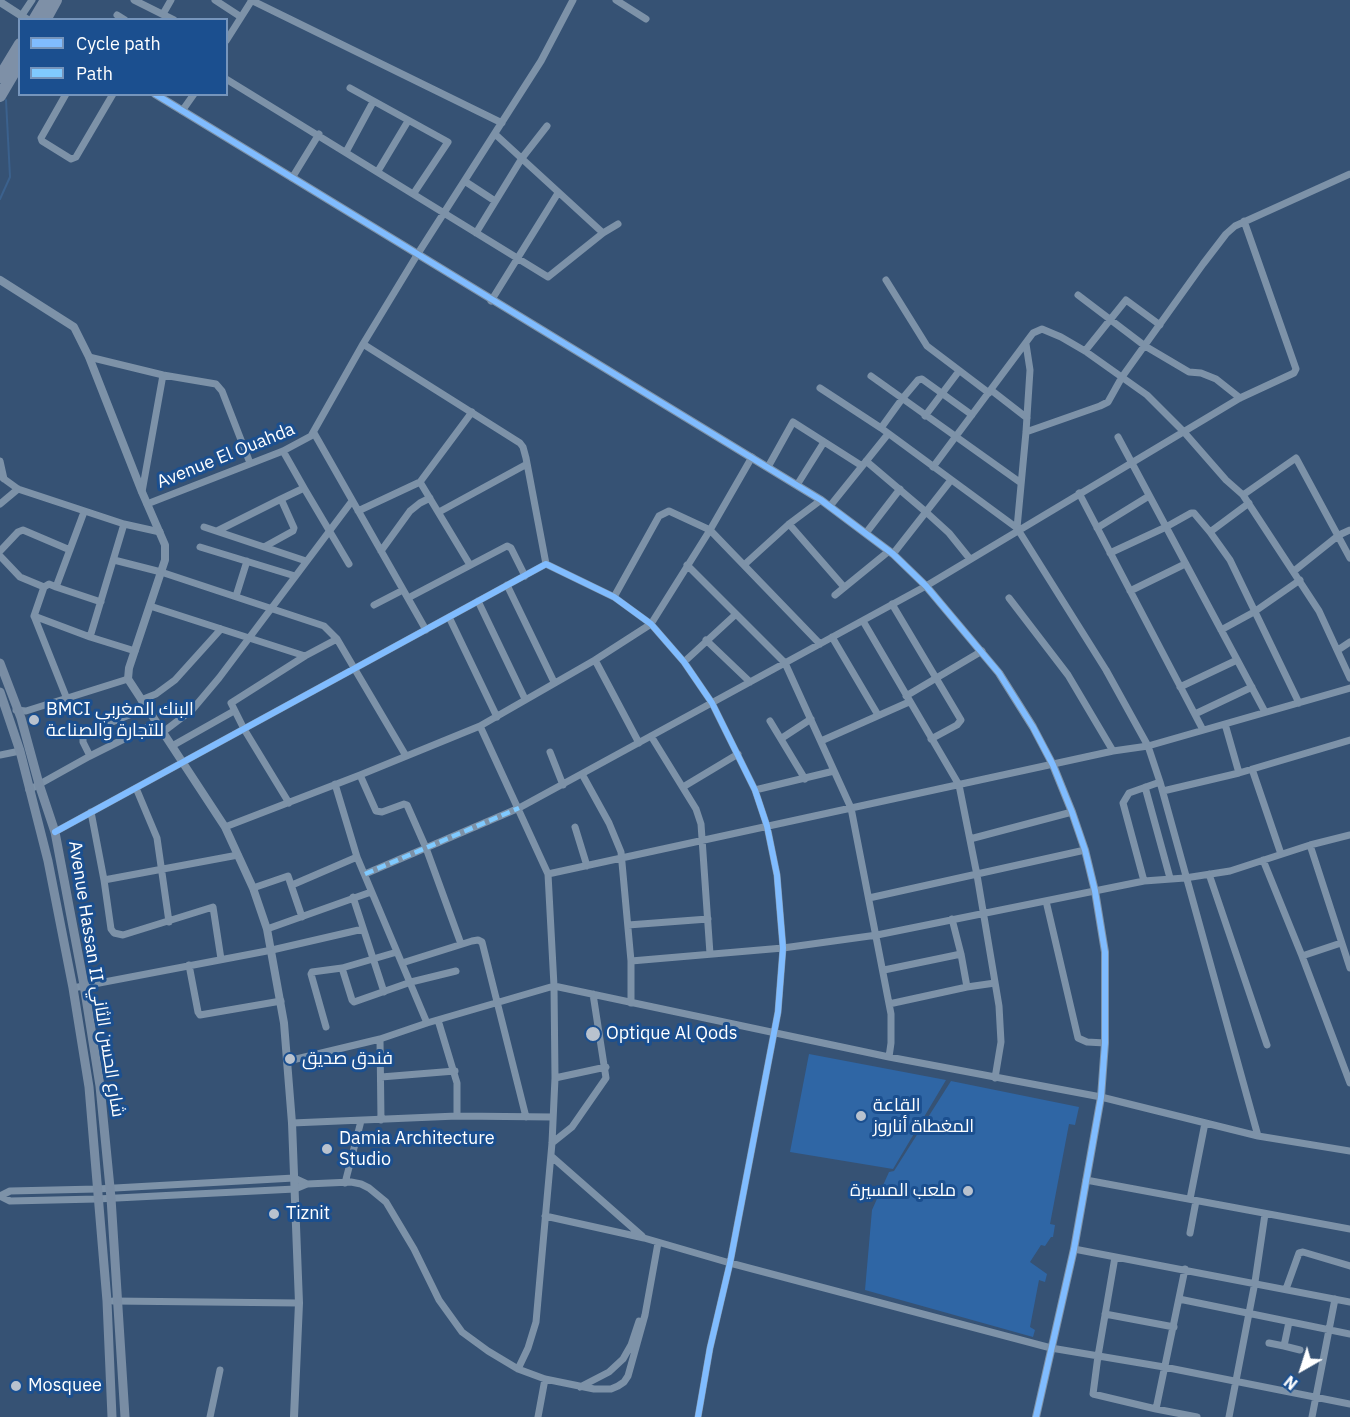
<!DOCTYPE html>
<html>
<head>
<meta charset="utf-8">
<style>
  body { margin:0 }
  #map { position:relative; width:1350px; height:1417px; overflow:hidden; background:#365274; font-family:"IBM Plex Sans",sans-serif }
  canvas { display:block }
  .legend { position:absolute; left:18px; top:18px; width:210px; height:78px; box-sizing:border-box; background:#1b4f8f; border:2px solid #7695bc; margin:0; padding:8px 10px; list-style:none; font-size:18px; color:#fff }
  .legend li { display:flex; align-items:center; gap:12px; height:30px }
  .legend b { width:30px; border:2px solid #7695bc }
  .north { position:absolute; left:1272px; top:1339px; width:60px; height:60px; -webkit-text-stroke:4px #1b4f8f; paint-order:stroke; rotate:219deg; font-size:16px; font-weight:700; line-height:24px; text-align:center; color:#fff }
  .north::after { content:''; display:block; margin:auto; width:21px; height:27px; background:#fff; clip-path:polygon(50% 0,100% 100%,50% 72%,0 100%) }
</style>
</head>
<body>
<div id="map">
<canvas width="1350" height="1417"></canvas>
<ul class="legend">
<li><b style="height:8px;background:#80bcff"></b>Cycle path</li>
<li><b style="height:8px;background:#80caff"></b>Path</li>
</ul>
<div class="north">N</div>
</div>
<script>
const g = document.querySelector('canvas').getContext('2d');
g.lineJoin = 'round';
function paint(path, color) { g.fillStyle = color; g.fill(path, 'evenodd'); }
const poly = rows => new Path2D(rows.map(r => 'M' + r).join(''));
function strokePath(path, color, width, dash) { g.strokeStyle = color; g.lineWidth = width; g.lineCap = dash ? 'butt' : 'round'; g.setLineDash(dash || []); g.stroke(path); }
function label(font, color, halo, rows, align = 'center') {
  g.font = font + ' "IBM Plex Sans",Cairo,sans-serif'; g.lineWidth = 6; g.setLineDash([]); g.textBaseline = 'middle'; g.strokeStyle = halo; g.fillStyle = color; for (const [text, x, y, turn = 0] of rows) {
    g.save(); g.translate(x, y); g.rotate((+turn || 0) * Math.PI / 180); g.textAlign = isNaN(turn) ? turn : align; if (halo) g.strokeText(text, 0, 0); g.fillText(text, 0, 0); g.restore();
  }
}
paint(poly([
  [809,1054,946,1080,893,1169,790,1152],
  [951,1081,1079,1107,1075,1125,1069,1124,1050,1224,1055,1225,1053,1237,1051,1237,1045,1246,1041,1245,1030,1262,1047,1274,1045,1282,1039,1280,1030,1327,1035,1330,1033,1337,865,1290,872,1210,889,1172,894,1171]
]), '#2f66a5');
strokePath(poly([
  [0,199,10,177,6,100]
]), '#3b618d', 2);
strokePath(poly([
  [134,0,174,20],
  [215,0,241,17],
  [251,0,502,123],
  [616,0,646,19],
  [163,14,171,0],
  [22,15,32,0],
  [117,15,125,20],
  [226,41,252,0],
  [226,79,548,277,603,233,618,224],
  [350,88,448,142,414,193],
  [66,94,41,138,42,141,71,159,76,157,113,94],
  [182,111,194,94],
  [495,134,603,233],
  [346,152,373,102],
  [378,171,408,121],
  [292,178,319,134],
  [466,182,495,201],
  [476,233,522,158,547,126],
  [886,280,927,346,989,393],
  [1078,295,1145,346,1189,372,1201,373,1216,379,1240,398],
  [491,301,558,193],
  [363,344,520,443,523,447,526,458,546,564],
  [1085,351,1126,300,1160,325],
  [89,357,163,375,216,384,222,391,250,463],
  [871,376,1021,483],
  [820,388,881,428,1017,528,1106,670,1148,746,1160,782,1258,1136],
  [991,390,1027,418],
  [925,416,959,371],
  [881,428,902,399,918,380,922,379,972,415],
  [1026,432,1100,406,1108,402,1122,377,1203,264,1226,234,1235,226,1350,174],
  [314,433,426,630],
  [1118,437,1265,712],
  [283,451,304,488],
  [0,461,4,479],
  [866,461,926,512,949,533,970,559],
  [768,467,793,422,862,466],
  [933,467,1033,333,1042,329,1061,337,1085,351,1147,395,1184,432,1226,480,1243,495,1319,611,1350,678],
  [0,476,18,489,124,524,160,532],
  [420,482,470,565],
  [797,485,824,442],
  [142,492,163,375],
  [1079,493,1203,730],
  [1243,495,1296,458,1350,558],
  [281,499,304,488,349,564],
  [0,504,18,489],
  [147,504,283,451,311,436,363,344,417,255,541,61,573,0],
  [830,506,888,434],
  [358,511,420,482,472,412],
  [84,512,56,587,101,602],
  [439,512,527,464],
  [789,524,844,587],
  [204,527,264,547,293,531,294,528,281,499,217,531],
  [1017,528,1026,432,1030,370,1026,344],
  [1097,528,1149,496],
  [1210,532,1249,503],
  [866,533,900,489],
  [200,547,295,576],
  [264,547,306,561],
  [0,551,18,532,23,530,70,550],
  [381,551,410,511,420,503,430,498],
  [1110,553,1166,527,1191,513,1194,513,1210,532,1230,560,1299,703],
  [893,554,951,480],
  [0,556,20,577,44,587],
  [114,560,161,572,324,626,337,639,406,756],
  [687,565,785,663,851,808,891,1014,891,1043,889,1057],
  [744,565,789,524,821,500],
  [1294,571,1339,535,1350,530],
  [507,585,554,682],
  [56,587,49,584,44,587,34,616,67,699],
  [1130,591,1185,564],
  [835,595,889,551],
  [236,596,247,561],
  [614,597,659,516,669,511,710,530,820,644],
  [408,598,507,546,511,548,525,576],
  [1009,598,1068,675,1113,751],
  [478,601,525,699],
  [892,604,961,720,957,725,931,739],
  [374,605,403,590],
  [150,606,305,656],
  [34,616,90,637,135,651],
  [449,617,497,717],
  [863,621,959,785,977,875,999,1006,1001,1042,995,1078],
  [1221,630,1254,612,1300,580],
  [90,637,124,524],
  [832,637,878,715],
  [706,640,750,682],
  [1338,650,1350,642],
  [595,660,639,743],
  [684,662,736,614],
  [1180,687,1237,660],
  [906,696,982,651],
  [141,700,156,694,175,680,221,629],
  [16,710,26,711,128,679],
  [1195,714,1252,687],
  [770,721,805,779],
  [1225,724,1239,773],
  [480,726,548,874,554,986,555,1078,552,1143,536,1322,528,1348,518,1369],
  [163,732,192,710,219,678,352,501],
  [651,736,696,809,701,824,710,954],
  [782,738,811,719],
  [821,741,909,702],
  [172,746,234,711],
  [550,752,563,785],
  [0,755,20,751],
  [90,756,83,742,83,734,146,708],
  [1252,769,1281,854],
  [582,774,609,823,621,852,631,961,631,1003],
  [360,775,376,811,382,812,404,804,407,805,426,848,461,944],
  [335,784,357,857,427,1023],
  [683,787,738,754],
  [1145,787,1170,878],
  [136,788,157,838,169,922],
  [29,790,90,756,156,723],
  [755,790,834,771],
  [1163,791,1239,773,1350,740],
  [289,803,244,729,231,703,305,656,337,639],
  [91,812,104,880,111,929,114,933,123,935,213,907,221,959],
  [225,827,360,775,480,726,595,660,651,624,710,530,752,457],
  [575,827,587,866],
  [55,832,546,564,614,597,651,624,684,662,712,703,755,790,767,826,777,875,783,948,778,1012,730,1263,710,1348,698,1417],
  [970,839,1072,812],
  [1310,845,1350,968],
  [1263,860,1302,956,1350,1083],
  [365,874,519,808,926,586,1240,398,1294,373,1296,369,1244,221],
  [548,874,1113,751,1148,746,1350,688],
  [1209,874,1267,1045],
  [104,880,238,855],
  [1144,881,1123,803,1129,793,1160,782],
  [292,885,357,857],
  [253,888,288,876,302,917],
  [353,897,384,992],
  [869,898,1085,850],
  [1046,901,1078,1038,1087,1042,1105,1043],
  [952,919,961,954,967,987],
  [628,925,708,919],
  [267,929,371,892],
  [1302,956,1341,943],
  [631,961,783,948,877,935,1144,881,1185,878,1230,871,1310,845,1350,835],
  [402,963,472,941,478,940,482,942,526,1117],
  [189,965,198,1012,200,1015,281,1001],
  [342,968,352,1000,354,1002,411,982,456,971],
  [884,970,961,954],
  [73,988,272,950,363,929],
  [889,1004,967,987,995,983],
  [438,1020,457,1083,457,1116],
  [326,1027,311,974,312,972,342,968,397,952],
  [380,1039,381,1120],
  [288,1061,380,1039,427,1023,554,986,889,1057,1101,1097,1258,1136,1350,1151],
  [381,1077,455,1071],
  [555,1078,606,1067],
  [292,1123,457,1116,553,1117],
  [552,1143,572,1127,606,1078,593,994],
  [551,1156,642,1236],
  [1086,1180,1350,1229],
  [345,1183,361,1121],
  [0,1196,10,1201,97,1199,295,1189,307,1184,351,1182,361,1184,369,1188,386,1202,414,1249,439,1300,462,1332,488,1351,518,1369,545,1379,594,1389,611,1389,618,1386,624,1382,628,1376,645,1315,658,1243],
  [0,1196,10,1191,97,1189,294,1178,307,1184],
  [1190,1199,1205,1123],
  [545,1216,644,1238,730,1263,1051,1348,1164,1367,1350,1404],
  [1190,1233,1196,1201],
  [1074,1249,1350,1302],
  [1115,1257,1098,1356,1093,1394,1156,1409,1197,1417],
  [1286,1289,1299,1253,1303,1252,1350,1266],
  [1179,1299,1350,1334],
  [113,1301,299,1303],
  [1105,1314,1174,1327],
  [1269,1343,1284,1346,1289,1322],
  [1284,1346,1300,1350],
  [580,1387,609,1372,623,1359,631,1345,639,1321],
  [1156,1409,1185,1269],
  [210,1417,220,1370],
  [538,1417,545,1379],
  [1229,1417,1255,1282,1265,1214],
  [1312,1417,1335,1299]
]), '#7d92a8', 7);
strokePath(poly([
  [0,2,28,20],
  [155,94,821,500,893,554,926,586,999,673,1033,727,1053,765,1072,812,1085,850,1095,891,1105,952,1105,1043,1101,1097,1074,1249,1036,1417],
  [0,280,74,327,89,357,142,492,165,545,165,560,129,668,128,679,225,827,253,888,267,929,284,1023,292,1123,299,1303,294,1417]
]), '#7d92a8', 8);
strokePath(poly([
  [0,663,21,718,39,784,55,832,84,985,100,1086,111,1198,125,1417],
  [0,692,20,751,48,861,73,988,89,1087,107,1301,112,1417]
]), '#798da4', 9);
strokePath(poly([
  [34,20,46,0],
  [45,20,56,0],
  [0,77,20,44],
  [0,96,20,62]
]), '#7e90a7', 12);
strokePath(poly([
  [365,874,519,808]
]), '#80caff', 4.5, [9, 4.5]);
strokePath(poly([
  [155,94,821,500,893,554,926,586,999,673,1033,727,1053,765,1072,812,1085,850,1095,891,1105,952,1105,1043,1101,1097,1074,1249,1036,1417],
  [55,832,546,564,614,597,651,624,684,662,712,703,755,790,767,826,777,875,783,948,778,1012,730,1263,710,1348,698,1417]
]), '#80bcff', 6);
for (const [x, y, r, color] of [
  [34,720,6,"#b9c2ce"],
  [593,1034,8,"#b9c2ce"],
  [290,1059,6,"#b9c2ce"],
  [861,1116,6,"#b9c2ce"],
  [327,1149,6,"#b9c2ce"],
  [968,1191,6,"#b9c2ce"],
  [274,1214,6,"#b9c2ce"],
  [16,1386,6,"#b9c2ce"]
]) { const dot = new Path2D(); dot.arc(x, y, r, 0, 2 * Math.PI); g.fillStyle = color; g.fill(dot); strokePath(dot, '#1b4f8f', 2); }
label('18px', '#fff', '#1b4f8f', [
  ["Avenue El Ouahda",226,456,-22],
  ["Avenue Hassan II شارع الحسن الثاني",96,979,81]
]);
label('18px', '#fff', '#1b4f8f', [
  ["BMCI البنك المغربي",46,710],
  ["للتجارة والصناعة",46,731],
  ["Optique Al Qods",606,1034],
  ["فندق صديق",302,1059],
  ["القاعة",873,1106],
  ["المغطاة أناروز",873,1127],
  ["Damia Architecture",339,1139],
  ["Studio",339,1160],
  ["ملعب المسيرة",956,1191,"right"],
  ["Tiznit",286,1214],
  ["Mosquee",28,1386]
], 'left');
</script>
</body>
</html>
